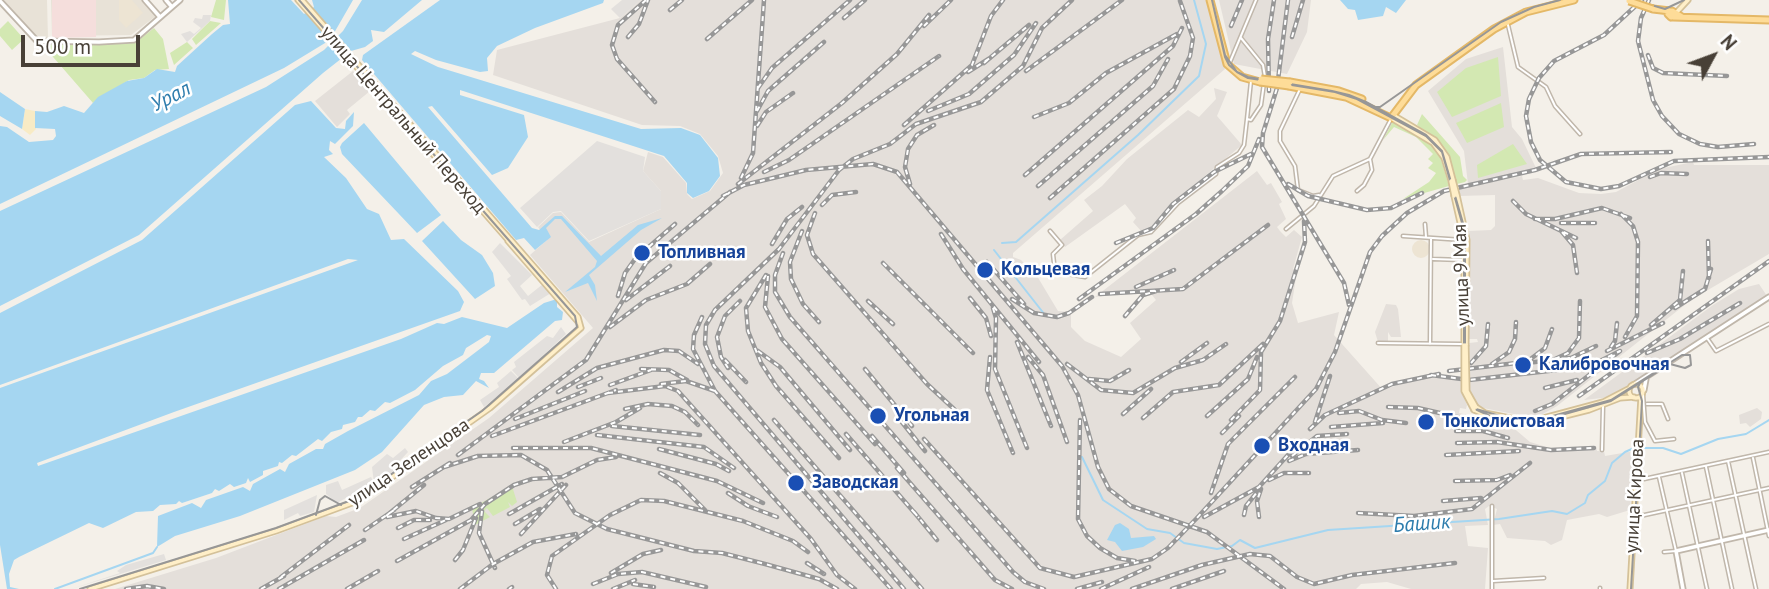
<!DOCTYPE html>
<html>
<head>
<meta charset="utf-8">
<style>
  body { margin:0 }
  #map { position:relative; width:1769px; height:589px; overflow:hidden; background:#f4f0e9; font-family:"PT Sans",sans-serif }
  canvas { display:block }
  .north { position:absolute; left:1678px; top:21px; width:70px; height:70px; -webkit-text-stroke:5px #fff; paint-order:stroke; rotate:49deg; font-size:19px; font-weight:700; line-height:28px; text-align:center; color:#484037 }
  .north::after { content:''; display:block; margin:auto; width:24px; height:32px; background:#484037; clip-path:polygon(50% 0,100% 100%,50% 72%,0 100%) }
  .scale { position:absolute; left:21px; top:35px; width:119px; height:32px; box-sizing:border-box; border:4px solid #484037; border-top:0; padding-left:9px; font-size:21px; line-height:24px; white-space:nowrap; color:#484037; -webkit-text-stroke:5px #fff; paint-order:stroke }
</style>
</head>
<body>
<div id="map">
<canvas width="1769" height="589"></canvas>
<div class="north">N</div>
<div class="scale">500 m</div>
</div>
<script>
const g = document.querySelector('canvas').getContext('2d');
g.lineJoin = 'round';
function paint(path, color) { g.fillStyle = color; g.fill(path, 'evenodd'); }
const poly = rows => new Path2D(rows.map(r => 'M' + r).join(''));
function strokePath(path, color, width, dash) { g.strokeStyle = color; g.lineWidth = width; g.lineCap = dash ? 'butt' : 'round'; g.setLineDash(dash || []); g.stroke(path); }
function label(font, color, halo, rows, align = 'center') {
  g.font = font + ' "PT Sans",sans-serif'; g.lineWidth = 5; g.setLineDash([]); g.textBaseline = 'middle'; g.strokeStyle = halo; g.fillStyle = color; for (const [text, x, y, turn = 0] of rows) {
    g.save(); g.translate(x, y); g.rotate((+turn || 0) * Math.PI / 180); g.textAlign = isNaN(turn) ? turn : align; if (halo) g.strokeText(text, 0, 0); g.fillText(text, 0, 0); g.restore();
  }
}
paint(poly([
  [2,0,47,0,48,39,35,38],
  [51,0,143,0,156,16,131,35,52,36]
]), '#e8e2d7');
paint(poly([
  [641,0,1208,0,1225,69,1013,253,1013,257,1021,260,1037,276,1058,311,1071,312,1071,327,1085,341,1121,357,1141,339,1130,323,1156,300,1148,290,1095,297,1257,171,1267,185,1271,183,1282,202,1279,204,1286,219,1277,227,1280,231,1286,237,1294,230,1302,237,1293,269,1297,271,1292,303,1298,323,1339,312,1334,335,1383,390,1422,377,1457,378,1462,379,1462,392,1467,405,1466,409,1460,408,1459,413,1510,425,1530,442,1550,448,1596,446,1597,451,1604,451,1605,456,1634,451,1630,510,1607,517,1599,514,1567,520,1562,540,1551,545,1545,541,1507,538,1500,524,1493,525,1497,509,1489,506,1485,509,1488,525,1465,526,1468,546,1488,548,1485,589,1411,589,1387,582,1361,584,1356,589,115,589,216,558,326,516,336,517,360,508,489,418,593,328,530,255,547,240,538,227,553,213,561,212,589,242,661,209,661,191,643,171,648,152,663,157,686,183,687,194,692,199,710,191,723,173,718,156,700,134,680,126,642,125,493,75,497,50,620,18],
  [1219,0,1311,0,1307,32,1287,74,1234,64],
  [1503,47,1512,127,1522,139,1536,168,1468,184,1464,151,1428,91,1466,59],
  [353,71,370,91,347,110,350,114,337,127,315,101],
  [1214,88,1227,92,1217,116,1242,145,1176,200,1161,220,1147,231,1142,232,1133,222,1136,218,1125,204,1065,247,1060,240,1093,211,1084,200,1102,186,1127,159,1188,110,1199,117,1216,99],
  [1693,162,1694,165,1769,165,1769,254,1691,300,1557,406,1541,415,1524,416,1478,407,1469,392,1468,374,1463,375,1469,343,1478,342,1477,339,1469,339,1468,231,1491,230,1495,226,1495,195,1459,196,1457,189,1522,176,1523,180,1538,178,1579,193,1601,194,1616,192,1659,169],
  [1759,284,1767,296,1611,397,1584,400,1713,305,1739,289],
  [1386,304,1396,305,1398,309,1401,337,1391,337,1388,332,1388,343,1378,342,1375,332],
  [1757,408,1762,412,1761,419,1750,427,1746,423,1740,424,1739,415]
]), '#e4dfda');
paint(poly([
  [119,0,132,0,143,13,126,28,119,20],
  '1412 249a9 9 0 1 1 18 0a9 9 0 1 1-18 0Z'
]), '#ede4d3');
paint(poly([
  [52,0,96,0,96,37,52,38]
]), '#f5dedc');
paint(poly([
  [216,0,226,0,224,20,211,17],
  [8,21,24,39,12,50,0,36,0,29],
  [210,21,221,23,196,45,192,39],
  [154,28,163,39,169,69,155,70,144,78,129,80,93,103,47,50,47,45,135,43],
  [187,42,193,48,174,65,170,53],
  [1498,57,1501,96,1452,117,1437,92,1466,68],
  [1501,103,1504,127,1467,143,1456,123],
  [1422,114,1460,157,1463,176,1467,180,1465,182,1457,184,1445,150,1417,125],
  [1396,122,1434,146,1440,156,1449,186,1403,199,1429,182,1436,173,1428,168,1433,163,1428,159,1433,154,1416,137,1394,127,1383,140,1392,123],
  [1513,144,1527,164,1478,178,1477,165],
  [512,486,517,502,512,506,508,502,510,507,493,516,487,508,484,511,490,517,475,525,472,508]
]), '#d3e8b2');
paint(poly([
  [25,109,35,111,36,129,30,135,22,129]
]), '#f8ebc5');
paint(poly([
  [622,0,641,0,620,18,611,9],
  [203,15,211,15,210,21,187,42,181,34,190,31,194,34,201,28,193,22,195,18,202,19],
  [597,141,645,157,643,171,661,191,661,209,589,241,561,211,553,212,537,227,520,208],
  [500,243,532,275,520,286,528,296,543,284,551,293,530,306,525,299,522,300,507,279,511,276,492,252],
  [561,327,566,334,519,378,512,370,516,367,514,362,547,336,553,338],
  [511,371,519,379,484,407,480,400,499,387,497,383],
  [405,448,408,452,394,467,395,470,364,492,371,484,337,503,326,494,326,485,338,481,342,490,371,477,374,483,372,467,387,454,393,458],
  [317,495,314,512,300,516,298,513,284,520,284,510],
  [164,554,166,560,71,589,120,573,117,571,126,565]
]), '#e3e0dd');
paint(poly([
  [228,0,291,0,304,14,314,7,312,0,353,0,330,40,284,68,0,204,0,126,7,127,29,142,53,140,56,136,55,129,35,128,35,111,47,112,64,106,84,113,98,97,127,81,144,78,157,69,175,72,177,66,212,34,223,25,230,24],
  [362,0,422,0,384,32,371,30,373,41,365,47,351,51,323,73,139,235,0,306,0,211,266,87,324,50,343,31],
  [440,0,604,0,603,3,535,28,497,46,487,58,488,71,480,72,436,60,415,51,411,54,438,67,641,129,681,128,700,135,718,158,720,176,709,191,693,198,687,193,687,183,664,156,460,90,460,95,524,115,528,137,508,168,492,175,432,106,428,107,532,228,539,230,555,216,562,216,601,256,638,225,662,218,641,230,589,275,595,285,597,301,588,283,565,292,595,267,597,261,561,219,555,219,546,228,551,237,535,250,524,238,516,240,362,60,363,55],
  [1340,0,1406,0,1396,13,1386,7,1383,16,1358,20,1355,10,1348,9],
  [0,92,25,109,22,129,0,116],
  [311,101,336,128,345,129,346,121,354,112,353,126,335,144,330,141,329,150,333,154,324,157,346,178,367,209,379,214,391,240,404,239,458,291,464,302,460,311,174,412,37,463,38,466,401,339,437,323,444,324,462,317,507,328,544,303,557,299,557,307,563,312,562,320,555,321,494,373,481,373,479,379,484,381,489,388,476,381,463,395,444,397,424,405,382,452,355,470,240,516,175,536,157,547,158,516,192,503,201,508,206,500,243,487,250,491,253,484,280,469,285,472,289,464,316,449,323,449,325,444,348,431,419,395,431,381,447,374,489,342,491,336,487,335,466,348,463,355,443,366,415,390,390,403,385,402,375,411,370,410,362,417,358,417,355,422,343,425,342,429,331,432,322,441,318,439,296,456,292,455,282,463,279,462,278,466,263,471,263,475,250,482,248,478,246,483,234,487,230,484,219,491,215,489,212,493,182,503,179,501,176,504,160,505,153,511,136,512,103,528,89,523,19,557,14,560,9,574,10,587,19,589,7,589,0,545,0,388,358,260,348,259,0,385,0,313,142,240,295,105],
  [364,123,441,215,417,233,342,154,340,147,342,143],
  [443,221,461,240,482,255,493,273,495,286,475,299,422,241],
  [1120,523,1129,529,1131,538,1154,536,1156,539,1143,547,1122,551,1115,542,1107,540,1115,525]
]), '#a5d6f1');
strokePath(poly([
  [1002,243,1016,242,1138,135,1199,76,1206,44,1194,0],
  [994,250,1045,315],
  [1082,457,1103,500,1147,529,1170,533,1184,543,1217,549,1232,546,1240,540,1255,548,1328,530,1499,519,1552,511,1567,514,1585,503,1588,495,1605,481,1612,463,1625,452,1634,448,1663,448,1681,454,1718,439,1746,434,1769,420],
  [55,589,153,553,157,547]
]), '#a5d6f1', 2);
const minor = poly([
  [1508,25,1518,67,1546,87,1555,106,1580,134],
  [1241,38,1263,65,1265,77],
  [1230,62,1256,0],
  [1251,81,1247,119,1251,120,1261,105,1264,83],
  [1300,89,1280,131,1280,141,1295,166,1298,190,1313,196,1319,195],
  [1357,191,1364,185,1372,170,1370,159],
  [1425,224,1426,237],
  [1286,229,1314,206,1333,176,1370,159,1390,121],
  [1050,231,1062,245,1053,254,1054,263,1062,273,1085,277,1138,235,1151,232,1178,203,1216,174,1217,167,1239,153,1244,145,1247,119],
  [1403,236,1463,240],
  [1433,259,1462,260],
  [1707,338,1716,351,1769,324],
  [1378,343,1461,344],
  [1430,344,1431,239],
  [1643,395,1645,422,1655,441,1674,439],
  [1647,404,1662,404,1668,419],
  [1602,450,1603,406],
  [1753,458,1769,536],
  [1728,461,1756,589],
  [1706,467,1732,589],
  [1682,473,1707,589],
  [1659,477,1676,551,1664,552],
  [1644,479,1769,452],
  [1492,506,1492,589],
  [1640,516,1769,488],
  [1493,581,1544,578],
  [1600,589,1600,588]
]);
const tertiary = poly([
  [145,0,160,17],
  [166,0,172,7],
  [0,1,37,41,99,42,134,40,180,0],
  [1635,384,1769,297],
  [1644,390,1646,379],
  [1683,589,1676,551,1769,530]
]);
const secondary = poly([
  [298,0,508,240],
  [302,0,509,238],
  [1675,14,1688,0],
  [1393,115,1435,140,1447,157,1453,180],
  [1391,118,1433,143,1444,158,1451,181],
  [1457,195,1467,240,1466,345],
  [1454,196,1464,240,1464,345],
  [510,239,578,317,581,328],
  [508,241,579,323],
  '1629 391a7 7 0 1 1 14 0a7 7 0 1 1-14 0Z',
  [1476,407,1485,413,1520,420,1536,420,1603,402,1628,389],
  [1474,410,1490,417,1537,423,1589,410,1620,398,1634,397],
  [90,589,276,531,360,500,490,408,581,328],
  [1630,589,1641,397]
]);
const primary = poly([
  [1210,0,1227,64,1242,77,1260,82],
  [1653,9,1670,11],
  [1675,14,1671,17,1668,14,1672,11,1682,17],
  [1673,17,1769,20],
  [1290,82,1339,91,1362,99],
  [1289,86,1346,97,1391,118,1416,85,1494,29,1526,12,1574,0]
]);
strokePath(minor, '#c0b7ab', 5);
strokePath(tertiary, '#c0b7ab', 7);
strokePath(secondary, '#d4c199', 7);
strokePath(primary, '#e4b867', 9);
strokePath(minor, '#fff', 2);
strokePath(tertiary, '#fff', 3.5);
strokePath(secondary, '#ffefc8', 3.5);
strokePath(primary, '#fedc98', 5);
strokePath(poly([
  [1212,0,1225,57,1229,65,1237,72,1248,78,1335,92,1357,99,1426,136,1442,152,1464,230,1464,387,1468,401,1475,409,1490,416,1520,422,1529,422,1547,419,1611,401,1670,364,1685,368,1691,365,1690,355,1682,355,1611,400,1538,420,1514,420,1476,409,1469,400,1465,387,1465,230,1442,151,1426,135,1366,102,1349,95,1332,91,1248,77,1237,72,1225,55,1212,0],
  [1634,0,1665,9,1684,0],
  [1373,107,1380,107,1501,22,1534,7,1560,0],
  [316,515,320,500,325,496,341,505],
  [80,589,276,528,357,498,482,411,577,327,575,316,299,0],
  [1631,589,1642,401,1638,387,1641,381]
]), '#979797', 2);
const rail = poly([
  [646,0,618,25,612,45,617,59,655,102],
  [1288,0,1277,88,1263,133,1262,147,1344,283,1349,305],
  [1642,0,1604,35,1554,61,1539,78,1529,99,1526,116,1531,142,1540,160,1566,182,1601,189,1619,186,1674,161,1769,157],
  [1649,0,1641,18,1638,41,1653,100,1662,116,1679,134,1700,144,1718,147,1754,144],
  [670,10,682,0],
  [844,18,865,0],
  [924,26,951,0],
  [1231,26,1242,0],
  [628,37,639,24,648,0],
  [1292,37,1303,0],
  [707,39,752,0],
  [1648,55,1653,68,1663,73,1727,76],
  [984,63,1029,25],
  [1026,71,1122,0],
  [968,72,990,58],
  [758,88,772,68,850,0],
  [1269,91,1268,39,1274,0],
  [757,111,768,91,824,42],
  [928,111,969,94,1014,55,1036,23],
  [1034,117,1069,103,1106,73,1177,34],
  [904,125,972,65,991,16,1003,0],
  [757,126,766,112,793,93],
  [764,172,789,160,939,56],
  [1025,175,1173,46,1182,28],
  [1650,177,1661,173,1687,174],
  [741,178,753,153,764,0],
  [738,184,842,103,897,54,929,15],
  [910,184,905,167,908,149,917,135,934,125],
  [1288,184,1308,196,1367,210,1391,208,1422,193],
  [1038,186,1153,86,1168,59],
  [723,196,744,185,806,170,873,164,897,172,1062,366,1078,395,1098,467,1109,489,1131,506,1207,532,1284,589],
  [1050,198,1174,89,1190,56,1193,38,1180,1],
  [1513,201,1526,214,1576,238],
  [822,205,832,195,856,192],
  [815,213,807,235,813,254,927,384,955,410],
  [1621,214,1633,226,1638,242,1637,316,1625,337],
  [1535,219,1555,219,1602,208,1630,218],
  [1561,223,1595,223],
  [802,231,790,262,791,279,803,304,819,322],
  [1562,232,1573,245,1577,273],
  [941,234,963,269,1039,362],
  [1708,241,1709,278],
  [1116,243,1153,228,1173,204,1214,172,1251,154],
  [772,244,787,219,802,207],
  [783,253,775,275,775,292,790,317,1013,572,1025,582,1044,589],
  [987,262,1024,304],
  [883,263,973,353],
  [766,275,746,308,748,331,761,363,776,386,839,458],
  [768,276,765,307,782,339,875,444],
  [1136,287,1174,270],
  [1100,294,1183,289,1268,225],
  [618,296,625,273,635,259,675,224],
  [970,298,986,318,991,336],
  [1012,299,1034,313,1057,317,1069,313,1092,297],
  [1079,299,1196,214,1222,191,1248,166,1259,139],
  [626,300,670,266],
  [868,301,893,324],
  [993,308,996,318,995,369,1027,448],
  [1675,308,1705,289,1711,269],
  [1125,316,1143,295,1156,291],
  [702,317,694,335,693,349,715,391,891,589],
  [1651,325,1680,300,1683,271],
  [610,327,646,300,687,284,710,264],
  [1017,342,1051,426],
  [1611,347,1615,341,1617,323],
  [758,351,780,367,850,450],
  [1607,351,1663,323],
  [1647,353,1680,339,1740,303],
  [990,357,987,390,1013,453],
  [1028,357,1043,375,1067,442],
  [1571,358,1596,346],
  [1555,359,1568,353,1579,338,1580,301],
  [725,360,746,382],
  [1528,361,1545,348,1552,329],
  [1181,362,1207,343],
  [1471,363,1486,346,1488,324],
  [1067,364,1101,390,1133,393,1175,368,1203,360,1226,344],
  [1492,364,1509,352,1515,339,1516,322],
  [1518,364,1570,358],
  [728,368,721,357,717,337,725,316,740,301],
  [641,369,669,370,687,380],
  [865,369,912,426],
  [1449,371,1525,362],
  [1431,375,1469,380,1566,369,1596,363,1620,351,1552,404,1535,411],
  [1089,379,1110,381,1129,370],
  [661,384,686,381,715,391],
  [610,385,651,370],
  [578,387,601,378],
  [1545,388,1577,380],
  [558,392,597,368,664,350,679,351,698,364],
  [608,393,665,386,678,391,811,539,837,575,855,589],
  [1579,396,1769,261],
  [1388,407,1418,408,1466,419],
  [625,409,648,404,672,406,685,412,698,425],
  [1339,413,1359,411,1382,420,1406,423],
  [1123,414,1151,389],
  [1207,416,1248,379,1257,357],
  [1143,418,1173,392,1219,385,1263,344],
  [515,419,585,391],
  [774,420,922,589],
  [1080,420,1078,519,1087,536,1100,548,1117,558,1135,561],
  [1231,420,1260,390,1261,352,1280,321,1305,242,1304,221],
  [901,421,925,451],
  [1315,422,1330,376],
  [612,426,700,435],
  [1331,427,1383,423],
  [1310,429,1325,415,1392,384,1439,374],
  [1456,431,1483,431,1508,438],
  [1222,433,1239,416],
  [846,434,919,518],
  [597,435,704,447,734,468],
  [492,436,616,390],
  [872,436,904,473],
  [924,439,1040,568,1074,577,1152,559,1168,548,1196,519,1316,389,1335,352,1370,252,1382,236,1407,213,1444,191,1535,170,1581,154,1671,152],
  [564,442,616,422,640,408],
  [1457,443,1497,442,1551,450,1594,448],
  [513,448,591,448,717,481,763,503],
  [659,449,716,464,729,471],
  [458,455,586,360,646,263,730,192],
  [1446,455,1519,451],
  [1292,456,1317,436,1347,434],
  [1289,461,1306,454,1358,450],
  [444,467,478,456,521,455,547,470,575,513,607,529,694,551,722,553,765,564,819,579,837,589],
  [897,468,995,580,1012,589],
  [660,473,678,483,705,510],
  [1269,480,1284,473,1309,473],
  [1455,481,1497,480,1510,475],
  [412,487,450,463],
  [728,493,748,506,777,517],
  [1211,493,1228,444,1295,377],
  [1443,501,1481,498],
  [482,511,479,533,495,568],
  [914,512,937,540],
  [1358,513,1414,516,1472,509,1530,463],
  [509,514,562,484],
  [1244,515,1246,506,1258,491],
  [386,516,424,485],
  [387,517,416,511,436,518,449,519,480,504],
  [1204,517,1259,487,1297,445],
  [1259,517,1257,501,1261,489],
  [515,524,540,509],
  [398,528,414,520,430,520],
  [365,530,394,510],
  [521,534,566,485],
  [404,539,446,520],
  [455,560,463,550,476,518],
  [397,561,471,520,485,504,514,485,532,479,562,477,597,460,616,457],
  [807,563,824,574],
  [611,573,643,554,661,550],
  [281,577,349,525],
  [593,584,618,574,642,572,706,587],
  [633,584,654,587],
  [126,589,147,586,164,589],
  [261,589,284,576],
  [279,589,364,540],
  [347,589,378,571],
  [460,589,493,564,533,542,576,534],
  [509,589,512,587],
  [556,589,547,575,552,556,610,515,641,500,664,501,743,521,793,541,808,552],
  [613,589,635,580],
  [904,589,714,366,705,344,706,325,715,310,779,249,839,170,853,159,890,144,916,124,981,102,1023,66,1042,28,1072,0],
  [1077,589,1102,582],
  [1101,589,1149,567],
  [1132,589,1202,565,1250,554,1270,556,1297,577,1314,584,1352,575,1455,563],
  [1172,589,1224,571]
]);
strokePath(rail, '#979797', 4.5);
strokePath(rail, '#fff', 2, [5]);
const secondaryBridge = poly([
  [1453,180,1457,195],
  [1451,181,1454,196],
  [1464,345,1464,391,1474,410],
  [1466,345,1467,391,1476,407]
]);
const primaryBridge = poly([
  [1629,1,1653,9],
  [1261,79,1290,82],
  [1260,82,1289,86]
]);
strokePath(secondaryBridge, '#d4c199', 7, []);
strokePath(primaryBridge, '#e4b867', 9, []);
strokePath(secondaryBridge, '#ffefc8', 3.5);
strokePath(primaryBridge, '#fedc98', 5);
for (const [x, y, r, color] of [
  [642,253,9,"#1a4fb4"],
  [985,270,9,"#1a4fb4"],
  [1523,365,9,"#1a4fb4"],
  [878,416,9,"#1a4fb4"],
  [1426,422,9,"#1a4fb4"],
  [1262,446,9,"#1a4fb4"],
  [796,483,9,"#1a4fb4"]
]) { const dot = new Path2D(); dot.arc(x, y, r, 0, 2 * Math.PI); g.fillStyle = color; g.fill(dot); strokePath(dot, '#fff', 2.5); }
label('19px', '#484037', '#fff', [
  ["улица Центральный Переход",403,120,49],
  ["улица 9 Мая",1462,275,-92],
  ["улица Зеленцова",409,463,-34],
  ["улица Кирова",1635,496,-87]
]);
label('bold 19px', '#164399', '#fff', [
  ["Топливная",658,253],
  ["Кольцевая",1001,270],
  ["Калибровочная",1539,365],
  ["Угольная",894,416],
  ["Тонколистовая",1442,422],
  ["Входная",1278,446],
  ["Заводская",812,483]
], 'left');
label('italic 21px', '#2e7dad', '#fff', [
  ["Урал",171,97,-27],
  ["Башик",1422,524,-4]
]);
</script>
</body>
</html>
